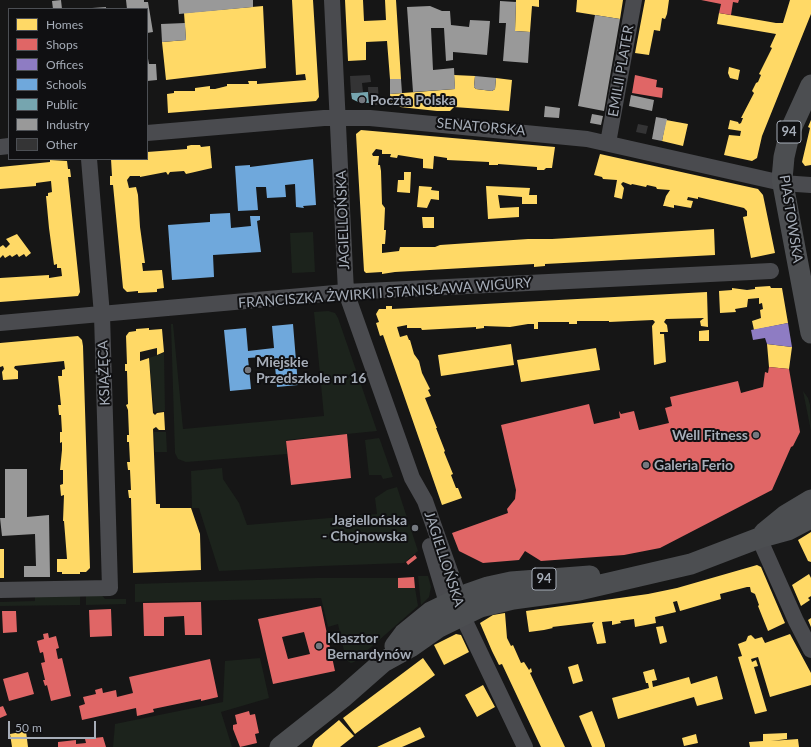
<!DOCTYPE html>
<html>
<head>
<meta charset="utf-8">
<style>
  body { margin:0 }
  #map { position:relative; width:811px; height:747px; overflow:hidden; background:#161616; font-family:Lato,sans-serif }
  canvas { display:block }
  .legend { position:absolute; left:8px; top:8px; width:140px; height:152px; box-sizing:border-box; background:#101012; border:1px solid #4c4f54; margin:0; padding:5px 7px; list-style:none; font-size:12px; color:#a6adb8 }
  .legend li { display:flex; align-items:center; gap:8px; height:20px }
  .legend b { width:20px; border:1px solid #4c4f54 }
  .scale { position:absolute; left:8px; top:721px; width:88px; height:18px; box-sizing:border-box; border:2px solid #a6adb8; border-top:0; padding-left:5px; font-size:12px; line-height:14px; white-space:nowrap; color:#a6adb8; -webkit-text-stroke:3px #101012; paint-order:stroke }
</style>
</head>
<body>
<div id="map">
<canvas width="811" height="747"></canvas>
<ul class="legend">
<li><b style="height:11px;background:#ffd966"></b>Homes</li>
<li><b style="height:11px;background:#e06666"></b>Shops</li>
<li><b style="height:11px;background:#8e7cc3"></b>Offices</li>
<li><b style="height:11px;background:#6fa8dc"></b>Schools</li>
<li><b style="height:11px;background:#76a5af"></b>Public</li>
<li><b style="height:11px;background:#999"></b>Industry</li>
<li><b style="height:11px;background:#343435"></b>Other</li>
</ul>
<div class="scale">50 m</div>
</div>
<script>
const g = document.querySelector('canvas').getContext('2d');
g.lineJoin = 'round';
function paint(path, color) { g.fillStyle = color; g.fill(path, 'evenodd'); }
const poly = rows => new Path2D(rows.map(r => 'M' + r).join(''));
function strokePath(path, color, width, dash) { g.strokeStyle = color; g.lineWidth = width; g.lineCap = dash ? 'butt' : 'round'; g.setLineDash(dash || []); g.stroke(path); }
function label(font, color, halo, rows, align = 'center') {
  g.font = font + ' Lato,sans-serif'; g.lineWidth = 4; g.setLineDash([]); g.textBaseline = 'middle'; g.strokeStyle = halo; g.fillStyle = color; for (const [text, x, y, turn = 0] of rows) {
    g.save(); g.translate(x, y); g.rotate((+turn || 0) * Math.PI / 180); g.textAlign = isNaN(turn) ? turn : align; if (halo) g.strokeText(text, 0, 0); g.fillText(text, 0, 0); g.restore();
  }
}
paint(poly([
  [313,232,315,272,292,273,290,233],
  [328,311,335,313,338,318,377,431,286,440,287,454,186,462,178,459,175,453,171,324,173,324,183,429,324,416,314,312],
  [164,353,165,411,154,412,149,358],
  [803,391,808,398,810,405,811,431],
  [154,432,166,432,167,452,155,452],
  [379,438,380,440,393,477,383,479,381,475,369,475,365,440],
  [222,468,223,479,239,503,247,525,377,514,375,498,387,490,397,487,418,551,404,563,321,566,219,571,199,508,192,508,191,471],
  [418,576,428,576,431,587,429,597,421,605],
  [317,578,398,578,398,588,415,588,418,606,354,662,351,663,346,660,338,624,328,627,321,598,135,602,135,584],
  [99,592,105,599,126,599,126,604,86,605,86,595],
  [35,593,80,594,80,605,0,606,0,602,35,601],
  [260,658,269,698,221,712,232,747,113,747,115,724,223,702,225,661]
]), '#1c231c');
paint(poly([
  [292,0,313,0,319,97,316,101,168,113,167,94,174,93,174,91,195,91,195,88,210,86,210,89,215,89,227,86,227,84,249,84,248,81,257,81,257,84,306,80,305,74,296,75],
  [345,0,363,0,364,21,386,20,385,0,396,0,401,79,390,79,387,41,366,42,366,60,348,61],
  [516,0,539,0,539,7,532,6,530,32,515,31],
  [577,0,623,0,620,19,576,12],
  [645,0,669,0,667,14,665,19,662,18,660,31,654,30,649,55,635,53],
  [790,0,811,0,811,14,762,136,757,158,752,161,724,155,729,135,740,136,741,131,728,129,730,120,738,122,739,124,741,123,743,118,741,118,754,93,752,91,756,83,758,82,761,75,759,74,772,48,770,47,776,34,717,24,719,13,776,23,783,23],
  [263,6,266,68,166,80,162,42,186,40,184,13],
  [729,67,740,70,738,80,730,78,728,73],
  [454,75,475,76,474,87,476,89,492,91,495,89,496,78,512,80,509,111,454,107,450,111,437,111,391,106,390,94,455,89],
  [666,120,688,124,683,146,662,141],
  [811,120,811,165,805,166,802,162,810,128,808,127],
  [361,130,555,147,552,168,546,168,544,170,537,170,537,167,498,164,498,165,489,165,489,162,447,160,447,158,434,156,433,169,423,168,423,159,398,155,397,158,390,157,391,154,382,154,382,150,376,149,372,154,373,156,379,156,378,165,380,165,381,171,382,204,385,208,384,230,386,230,385,244,382,244,382,253,399,251,400,247,435,247,440,245,528,239,552,239,714,229,715,255,545,264,545,266,534,267,534,264,395,272,382,274,382,272,366,273,364,271,356,134],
  [191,145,200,145,201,147,210,146,212,168,186,174,184,171,170,172,168,175,166,172,140,177,140,176,130,176,127,180,129,188,136,187,138,195,140,227,145,263,142,263,143,271,162,270,164,288,157,289,157,292,138,293,138,291,127,292,123,288,113,185,110,185,110,176,112,176,111,159,147,159,147,152,187,149,187,146],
  [600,154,758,189,763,195,775,253,751,258,743,217,747,216,747,211,744,208,698,197,698,199,688,197,687,200,693,201,691,208,674,205,674,208,665,206,663,206,666,196,670,190,657,189,656,187,647,185,646,187,632,184,631,185,623,182,621,184,624,188,622,199,614,197,617,180,603,179,602,177,594,175],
  [50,160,67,161,68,169,70,169,71,177,68,177,80,292,78,296,0,302,0,278,49,275,49,278,62,276,61,268,57,268,57,264,54,265,49,228,46,196,48,196,48,193,52,192,51,181,36,183,36,186,0,189,0,167,50,162],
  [404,172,411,172,410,193,397,192,398,180,404,180],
  [419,186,432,187,431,190,439,191,439,200,431,199,427,208,417,207],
  [486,186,530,188,529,195,537,195,537,204,522,204,522,197,498,195,500,208,519,207,519,217,488,219],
  [422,217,434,217,434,228,423,228],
  [17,234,31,253,26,257,24,254,19,257,17,254,12,257,10,255,5,258,3,255,0,258,0,247,3,245,6,248,10,244,6,239],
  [770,286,771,288,782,288,788,323,754,330,752,321,761,318,760,310,763,309,762,303,759,304,759,298,748,299,747,307,735,309,736,312,720,313,719,291,732,290,732,288,747,290,755,289,755,287],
  [707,292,708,327,701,326,700,321,704,318,666,319,664,322,667,325,668,332,660,332,660,334,664,334,666,362,654,365,652,326,655,322,653,320,609,322,609,321,577,321,577,324,569,324,569,322,538,322,538,329,534,329,534,324,528,324,510,327,484,326,484,328,476,329,476,327,422,330,421,328,407,328,407,325,397,327,400,337,407,335,409,340,410,340,414,354,419,361,422,373,430,389,428,390,431,396,425,398,437,428,436,428,445,451,444,452,453,474,451,475,456,488,458,488,462,498,442,505,383,335,380,336,376,323,379,322,376,314,379,309,386,309,386,306,392,306,392,309],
  [149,328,149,330,162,329,164,352,157,355,157,348,140,352,140,361,149,358,153,413,155,415,157,413,164,412,165,430,159,430,156,427,153,429,156,504,160,504,160,508,191,508,200,534,201,570,133,573,131,498,129,498,128,490,131,490,130,470,128,470,127,462,130,462,129,442,127,442,127,435,129,435,128,410,126,405,128,404,127,371,125,371,125,364,127,364,126,336,129,332,136,331,136,329],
  [709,330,709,341,699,341,699,331],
  [78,336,82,340,83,346,90,568,86,572,80,572,80,574,62,574,62,572,57,572,57,559,67,559,64,521,63,521,64,495,61,496,60,485,63,484,63,470,60,470,62,450,62,442,60,443,60,432,62,432,61,415,59,415,58,405,61,405,58,376,62,376,62,370,65,369,64,361,15,366,14,368,18,371,18,379,3,380,2,372,4,369,3,366,0,367,0,343],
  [511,344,514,365,441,376,438,355],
  [767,344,792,347,789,369,769,367],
  [596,348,600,370,521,382,517,360],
  [811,532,811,562,808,561,798,540],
  [0,549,4,549,4,578,0,578],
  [757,565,761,567,785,623,768,631,758,606,759,605,755,594,751,592,750,587,747,587,720,594,721,599,680,611,677,601,673,602,676,612,655,617,656,623,635,627,634,619,620,621,621,623,612,625,612,621,602,622,606,643,597,644,592,625,594,622,552,627,553,628,544,630,529,632,526,611,648,594,677,588],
  [809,574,811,578,811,596,808,598,810,600,801,606,792,585],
  [505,613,507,638,511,646,513,645,521,663,524,662,529,670,531,668,532,672,530,673,565,747,541,747,502,664,499,665,492,651,480,623,493,615],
  [811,618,811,627,808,620],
  [663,626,667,642,660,644,656,627],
  [456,634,461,635,469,652,444,665,434,645],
  [790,634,811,673,811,685,770,697,758,657,751,659,752,662,756,660,758,666,754,667,767,711,755,714,738,657,742,656,738,644,746,641,748,636,751,635,755,639,762,637,765,643],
  [423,658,435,675,355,734,343,718],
  [578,664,583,681,573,684,568,667],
  [654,669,657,680,652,681,653,687,689,677,691,684,717,676,723,699,697,706,694,697,618,719,612,698,649,688,648,683,646,683,643,672],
  [483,685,495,707,477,717,465,695],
  [592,711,605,745,605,747,592,747,579,716],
  [339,720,354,736,340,747,312,747,315,740],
  [420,727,425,737,402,747,377,747],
  [26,731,28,747,12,747,10,734],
  [787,733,787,739,771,741,798,739,799,747,750,747,749,742,763,741,763,734],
  [696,734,698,743,684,746,682,738]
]), '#ffd966');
paint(poly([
  [701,0,739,0,738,3,733,2,731,15,719,13,721,4],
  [635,75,657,80,656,87,663,88,662,98,632,93],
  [769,367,789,369,800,432,793,446,791,447,772,490,660,548,624,555,541,561,525,551,519,560,483,563,459,551,452,533,508,513,507,509,515,499,516,490,501,425,589,404,594,424,620,418,619,411,621,414,634,411,639,430,669,423,665,408,672,406,670,397,738,381,741,393,763,387,765,372,768,373],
  [347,434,351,478,291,485,286,441],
  [415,555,417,558,408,565,406,562],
  [414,577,415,588,398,588,398,578],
  [201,602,202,635,185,635,184,616,164,617,164,636,144,636,143,603],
  [321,606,335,671,273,684,258,619],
  [304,632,310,654,288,659,282,637],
  [111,609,112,636,90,637,89,610],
  [2,611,16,611,17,632,3,633],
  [48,633,49,638,56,636,59,648,56,649,58,659,62,658,71,696,51,701,47,685,45,686,43,680,45,680,41,663,45,662,43,652,40,653,37,641,44,639,43,634],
  [210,659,218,697,201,701,201,699,153,709,154,712,137,716,136,708,82,720,79,706,85,704,83,697,96,694,95,690,102,688,103,693,116,690,117,697,133,693,129,677],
  [28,672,34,694,9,701,3,679],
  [3,706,7,715,0,718,0,707],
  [249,711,250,715,255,714,259,733,255,734,257,743,240,747,233,729,233,725,237,724,235,715],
  [103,737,106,747,58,747,58,742,76,740,76,744,86,743,85,739]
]), '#e06666');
paint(poly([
  [788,323,792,347,767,344,765,338,753,340,751,330]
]), '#8e7cc3');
paint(poly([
  [313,159,316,205,303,206,304,208,296,207,295,184,285,185,286,197,267,198,266,187,256,187,258,210,238,211,235,166,250,165,250,167],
  [230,213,231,228,251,226,250,216,260,216,260,220,257,221,261,252,213,255,214,277,172,280,168,225,210,222,210,214],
  [293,324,298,385,277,387,274,356,248,358,251,389,230,391,224,330,246,328,248,351,274,348,272,326]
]), '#6fa8dc');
paint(poly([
  [368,92,369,103,358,102,352,99,351,93]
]), '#76a5af');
paint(poly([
  [61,0,62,9,53,9,52,1],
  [126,0,144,0,144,2,148,2,153,32,147,33,147,9,127,9],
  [178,0,253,0,253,7,179,14],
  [500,1,516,2,515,31,530,32,528,63,503,61,506,23,499,23],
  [430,6,442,11,450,11,451,25,469,27,470,20,490,21,487,55,453,52,453,60,446,61,444,28,431,28,433,70,454,68,455,89,413,92,407,7],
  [106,7,106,9,92,9,92,8],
  [595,15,620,19,604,111,578,106],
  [185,23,186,40,162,42,161,24],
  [147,53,149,64,156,64,157,80,147,81],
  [475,76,496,78,495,89,492,91,476,89,474,87],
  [390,79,401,79,402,93,390,94],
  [631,95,654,100,652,111,629,106],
  [545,106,560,108,559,118,544,117],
  [592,114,603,116,601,125,590,123],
  [656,117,667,119,662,141,652,139],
  [5,469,27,469,27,517,49,515,50,577,24,577,24,566,36,566,35,534,2,536,0,518,5,518]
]), '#999');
paint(poly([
  [370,75,371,82,362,83,363,92,351,93,350,76],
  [368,87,378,87,379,105,369,105],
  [638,124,648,126,646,134,636,132]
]), '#343435');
strokePath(poly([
  [332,0,346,292,412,478,425,501,459,597,462,615,525,747],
  [147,133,324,118,370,118,587,139,782,183,811,185],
  [608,143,634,0],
  [0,147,9,146],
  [0,323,346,292,771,271],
  [759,538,796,621,811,650],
  [430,546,447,603,456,610],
  [0,590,110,588,102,315,89,159]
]), '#4a4b4f', 16);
strokePath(poly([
  [811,85,790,131,784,157,782,179,811,333],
  [764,533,786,515,811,500],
  [395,646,404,634,431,612,468,594,488,587,511,582,590,576],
  [280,747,342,698,383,662,412,646,439,627,480,607,513,599,579,590,691,564,759,538,788,530,811,518]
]), '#4c4e51', 21);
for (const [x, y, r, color] of [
  [362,100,4,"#74787f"],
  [248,370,4,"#74787f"],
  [756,435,4,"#74787f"],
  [646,465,4,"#74787f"],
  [415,528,4,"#74787f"],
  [319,646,4,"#74787f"]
]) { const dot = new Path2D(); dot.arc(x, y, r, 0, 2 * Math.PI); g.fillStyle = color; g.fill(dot); strokePath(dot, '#101012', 1.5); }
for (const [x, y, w] of [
  [789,132,24],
  [544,579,24]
]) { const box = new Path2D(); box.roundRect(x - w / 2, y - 11, w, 22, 3); g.fillStyle = '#101012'; g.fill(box); strokePath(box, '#a6adb8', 1); }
label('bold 13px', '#a6adb8', null, [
  ["94",789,132],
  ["94",544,579]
]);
label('14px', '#a6adb8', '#101012', [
  ["EMILII PLATER",621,71,-80],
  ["SENATORSKA",481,127,5],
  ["PIASTOWSKA",791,219,81],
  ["JAGIELLOŃSKA",343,220,-92],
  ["FRANCISZKA ŻWIRKI I STANISŁAWA WIGURY",385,293,-4],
  ["KSIĄŻĘCA",104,373,-92],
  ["JAGIELLOŃSKA",444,559,72]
]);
label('bold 14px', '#a6adb8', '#101012', [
  ["Poczta Polska",370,100],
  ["Miejskie",256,362],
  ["Przedszkole nr 16",256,378],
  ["Well Fitness",748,435,"right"],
  ["Galeria Ferio",654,465],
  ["Jagiellońska",407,520,"right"],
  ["- Chojnowska",407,536,"right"],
  ["Klasztor",327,638],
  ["Bernardynów",327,654]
], 'left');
</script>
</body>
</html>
